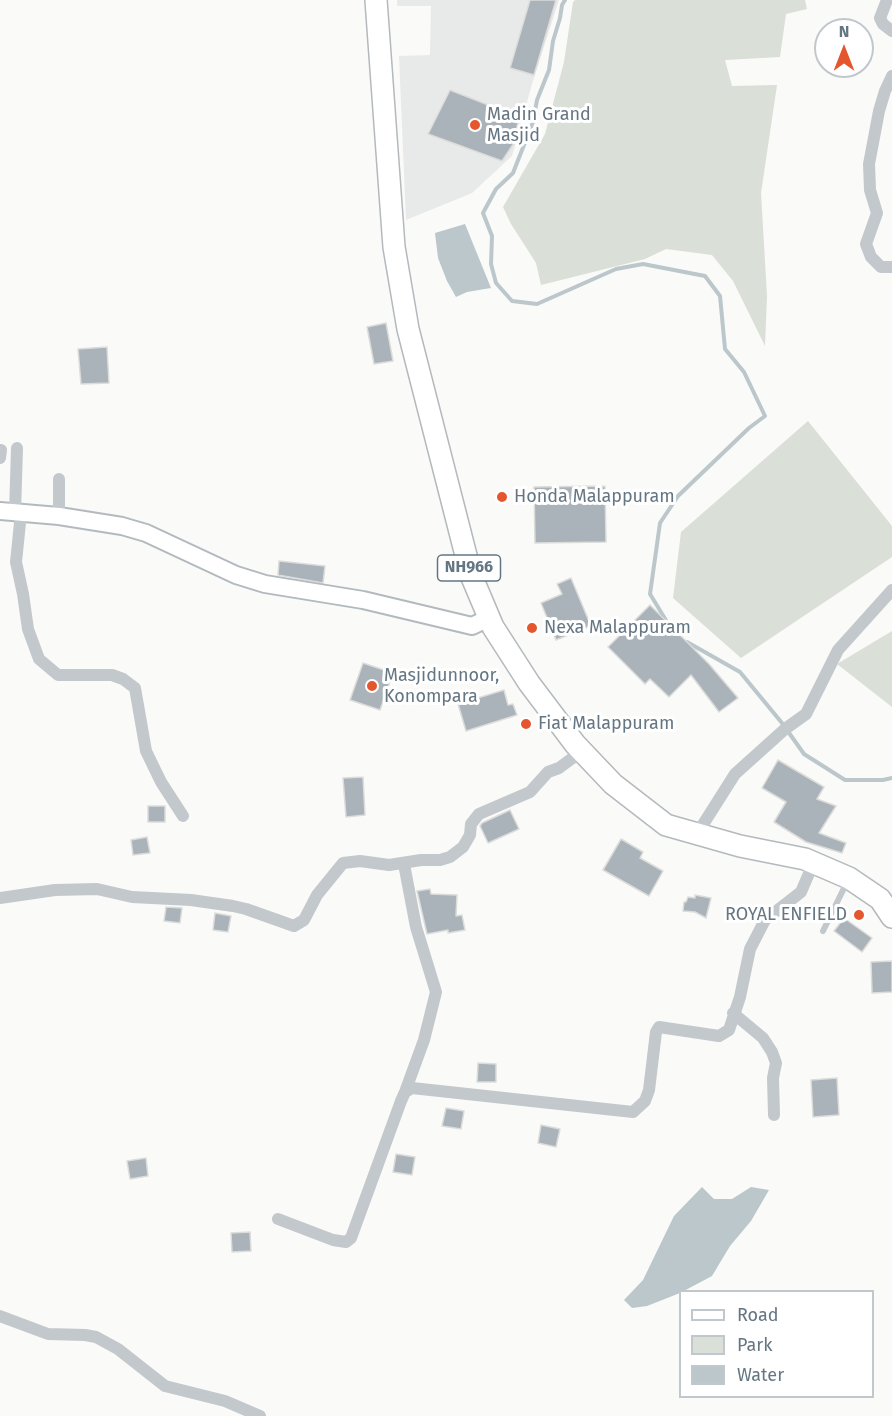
<!DOCTYPE html>
<html>
<head>
<meta charset="utf-8">
<style>
  body { margin:0 }
  #map { position:relative; width:892px; height:1416px; overflow:hidden; background:#fafaf8; font-family:"Fira Sans",sans-serif }
  canvas { display:block }
  .legend { position:absolute; left:679px; top:1290px; width:195px; height:108px; box-sizing:border-box; background:#fff; border:2px solid #c1c8cd; margin:0; padding:8px 10px; list-style:none; font-size:18px; color:#657683 }
  .legend li { display:flex; align-items:center; gap:12px; height:30px }
  .legend b { width:30px; border:2px solid #c1c8cd }
  .north { position:absolute; left:814px; top:18px; width:60px; height:60px; box-sizing:border-box; background:#fff; border:2px solid #c1c8cd; border-radius:50%; rotate:0deg; font-size:16px; font-weight:700; line-height:24px; text-align:center; color:#657683 }
  .north::after { content:''; display:block; margin:auto; width:21px; height:27px; background:#e4572e; clip-path:polygon(50% 0,100% 100%,50% 72%,0 100%) }
</style>
</head>
<body>
<div id="map">
<canvas width="892" height="1416"></canvas>
<ul class="legend">
<li><b style="height:8px;background:#fff"></b>Road</li>
<li><b style="height:16px;background:#dadfd7"></b>Park</li>
<li><b style="height:16px;background:#bbc7cb"></b>Water</li>
</ul>
<div class="north">N</div>
</div>
<script>
const g = document.querySelector('canvas').getContext('2d');
g.lineJoin = 'round';
function paint(path, color) { g.fillStyle = color; g.fill(path, 'evenodd'); }
const poly = rows => new Path2D(rows.map(r => 'M' + r).join(''));
function strokePath(path, color, width, dash) { g.strokeStyle = color; g.lineWidth = width; g.lineCap = dash ? 'butt' : 'round'; g.setLineDash(dash || []); g.stroke(path); }
function label(font, color, halo, rows, align = 'center') {
  g.font = font + ' "Fira Sans",sans-serif'; g.lineWidth = 6; g.setLineDash([]); g.textBaseline = 'middle'; g.strokeStyle = halo; g.fillStyle = color; for (const [text, x, y, turn = 0] of rows) {
    g.save(); g.translate(x, y); g.rotate((+turn || 0) * Math.PI / 180); g.textAlign = isNaN(turn) ? turn : align; if (halo) g.strokeText(text, 0, 0); g.fillText(text, 0, 0); g.restore();
  }
}
paint(poly([
  [397,0,559,0,532,84,512,156,472,193,406,220,399,56,430,55,431,6,397,6]
]), '#e8e9e9');
paint(poly([
  [575,0,805,0,807,9,786,14,780,57,725,60,732,86,777,85,761,193,767,296,765,346,733,281,712,255,666,249,645,259,541,285,536,263,511,224,503,207,545,134,564,62,573,2],
  [808,421,892,526,892,557,741,658,673,598,681,532],
  [892,631,892,707,837,664]
]), '#dadfd7');
paint(poly([
  [465,224,491,288,467,292,456,297,447,281,438,258,435,233],
  [702,1187,714,1199,732,1199,751,1187,769,1190,751,1221,730,1246,712,1276,680,1293,647,1306,632,1308,624,1300,643,1280,674,1216]
]), '#bbc7cb');
strokePath(poly([
  [565,0,562,5,560,18,553,41,549,70,537,100,533,122,513,173,496,189,483,213,492,236,491,264,496,283,512,301,537,304,616,269,643,264,705,276,720,296,725,349,744,372,765,416,749,428,678,496,660,523,650,594,667,622],
  [687,642,740,672,782,723,804,754,845,780,883,780,892,778]
]), '#bbc7cb', 4);
const building = poly([
  [530,0,556,0,534,75,510,68,530,0],
  [450,90,519,117,514,143,502,161,428,134,450,90],
  [386,323,393,361,374,364,367,327,386,323],
  [107,347,109,383,81,384,78,349,107,347],
  [605,486,606,542,535,543,534,487,605,486],
  [279,561,325,566,323,583,278,575,279,561],
  [571,578,591,626,556,640,541,603,562,594,557,584,571,578],
  [650,605,709,664,738,698,719,712,691,675,669,697,650,679,645,684,608,647,650,605],
  [363,663,393,673,380,710,350,700,363,663],
  [504,690,508,705,513,704,517,715,466,731,458,704,504,690],
  [778,760,824,787,817,799,836,806,819,833,846,843,842,853,806,842,774,822,786,802,762,788,778,760],
  [363,777,365,815,346,817,343,778,363,777],
  [148,806,165,806,165,822,148,822,148,806],
  [510,810,519,829,488,843,480,826,482,823,510,810],
  [147,837,150,853,133,855,131,840,147,837],
  [621,839,643,852,640,858,663,871,649,896,603,870,621,839],
  [430,889,431,894,457,895,456,916,462,915,465,930,448,933,448,930,427,934,417,891,430,889],
  [695,895,711,898,706,918,695,912,683,911,684,902,686,902,688,897,695,898,695,895],
  [166,907,182,908,180,923,164,921,166,907],
  [215,913,231,916,228,932,213,930,215,913],
  [844,918,872,938,862,952,834,931,844,918],
  [892,961,892,992,872,993,871,962,892,961],
  [478,1063,496,1064,496,1082,477,1082,478,1063],
  [837,1078,839,1115,813,1117,811,1080,837,1078],
  [446,1108,464,1111,461,1129,442,1126,446,1108],
  [541,1125,560,1129,556,1147,538,1143,541,1125],
  [396,1154,415,1157,412,1175,393,1172,396,1154],
  [146,1158,148,1176,130,1179,127,1161,146,1158],
  [250,1232,251,1251,232,1252,231,1233,250,1232]
]);
paint(building, '#aab3b9');
strokePath(building, '#dcdcda', 1.5);
const secondary = poly([
  [0,511,59,516,122,526,146,533,236,575,265,584,363,600,472,626,489,618]
]);
const highway = poly([
  [376,0,394,247,408,329,471,575,493,627,529,683,575,744,613,784,666,825,740,846,805,859,849,878,880,899,892,917]
]);
strokePath(secondary, '#b3babf', 20);
strokePath(highway, '#b4b9bd', 24);
strokePath(poly([
  [823,931,847,882]
]), '#c3c8cc', 6);
strokePath(poly([
  [887,0,880,18,883,24,892,31],
  [892,76,885,91,879,111,869,164,870,190,877,213,866,244,871,257,881,267,892,267],
  [0,458,1,450],
  [15,513,17,448],
  [21,513,16,562,23,594,28,629,39,659,58,675,112,675,123,679,135,688,146,751,161,782,183,816],
  [59,516,59,479],
  [697,834,735,774,785,729,806,714,838,650,892,590],
  [404,864,416,927,436,992,424,1040,405,1092],
  [0,898,55,890,97,889,132,897,191,900,233,906,246,909,294,926,304,920,317,895,343,863,360,861,389,865,421,860,440,860,450,857,463,847,470,835,471,824,479,814,530,792,548,772,559,768,582,751],
  [733,1013,763,1038,772,1052,776,1063,773,1078,774,1115],
  [278,1219,333,1240,346,1242,351,1238,401,1101,405,1092,412,1088,633,1112,645,1101,649,1090,656,1032,659,1027,719,1036,729,1030,740,997,750,949,765,920,801,892,813,864],
  [0,1316,48,1334,85,1335,96,1337,118,1349,165,1386,225,1401,260,1416]
]), '#c3c8cc', 12);
strokePath(secondary, '#fff', 16);
strokePath(highway, '#fff', 21);
for (const [x, y, r, color] of [
  [475,125,6,"#e4572e"],
  [502,497,6,"#e4572e"],
  [532,628,6,"#e4572e"],
  [372,686,6,"#e4572e"],
  [526,724,6,"#e4572e"],
  [859,915,6,"#e4572e"]
]) { const dot = new Path2D(); dot.arc(x, y, r, 0, 2 * Math.PI); g.fillStyle = color; g.fill(dot); strokePath(dot, '#fff', 2); }
for (const [x, y, w] of [
  [469,568,63]
]) { const box = new Path2D(); box.roundRect(x - w / 2, y - 13, w, 26, 4.5); g.fillStyle = '#fff'; g.fill(box); strokePath(box, '#657683', 1.5); }
label('bold 16px', '#657683', null, [
  ["NH966",469,568]
]);
label('18px', '#657683', '#fff', [
  ["Madin Grand",487,115],
  ["Masjid",487,136],
  ["Honda Malappuram",514,497],
  ["Nexa Malappuram",544,628],
  ["Masjidunnoor,",384,676],
  ["Konompara",384,697],
  ["Fiat Malappuram",538,724],
  ["ROYAL ENFIELD",847,915,"right"]
], 'left');
</script>
</body>
</html>
